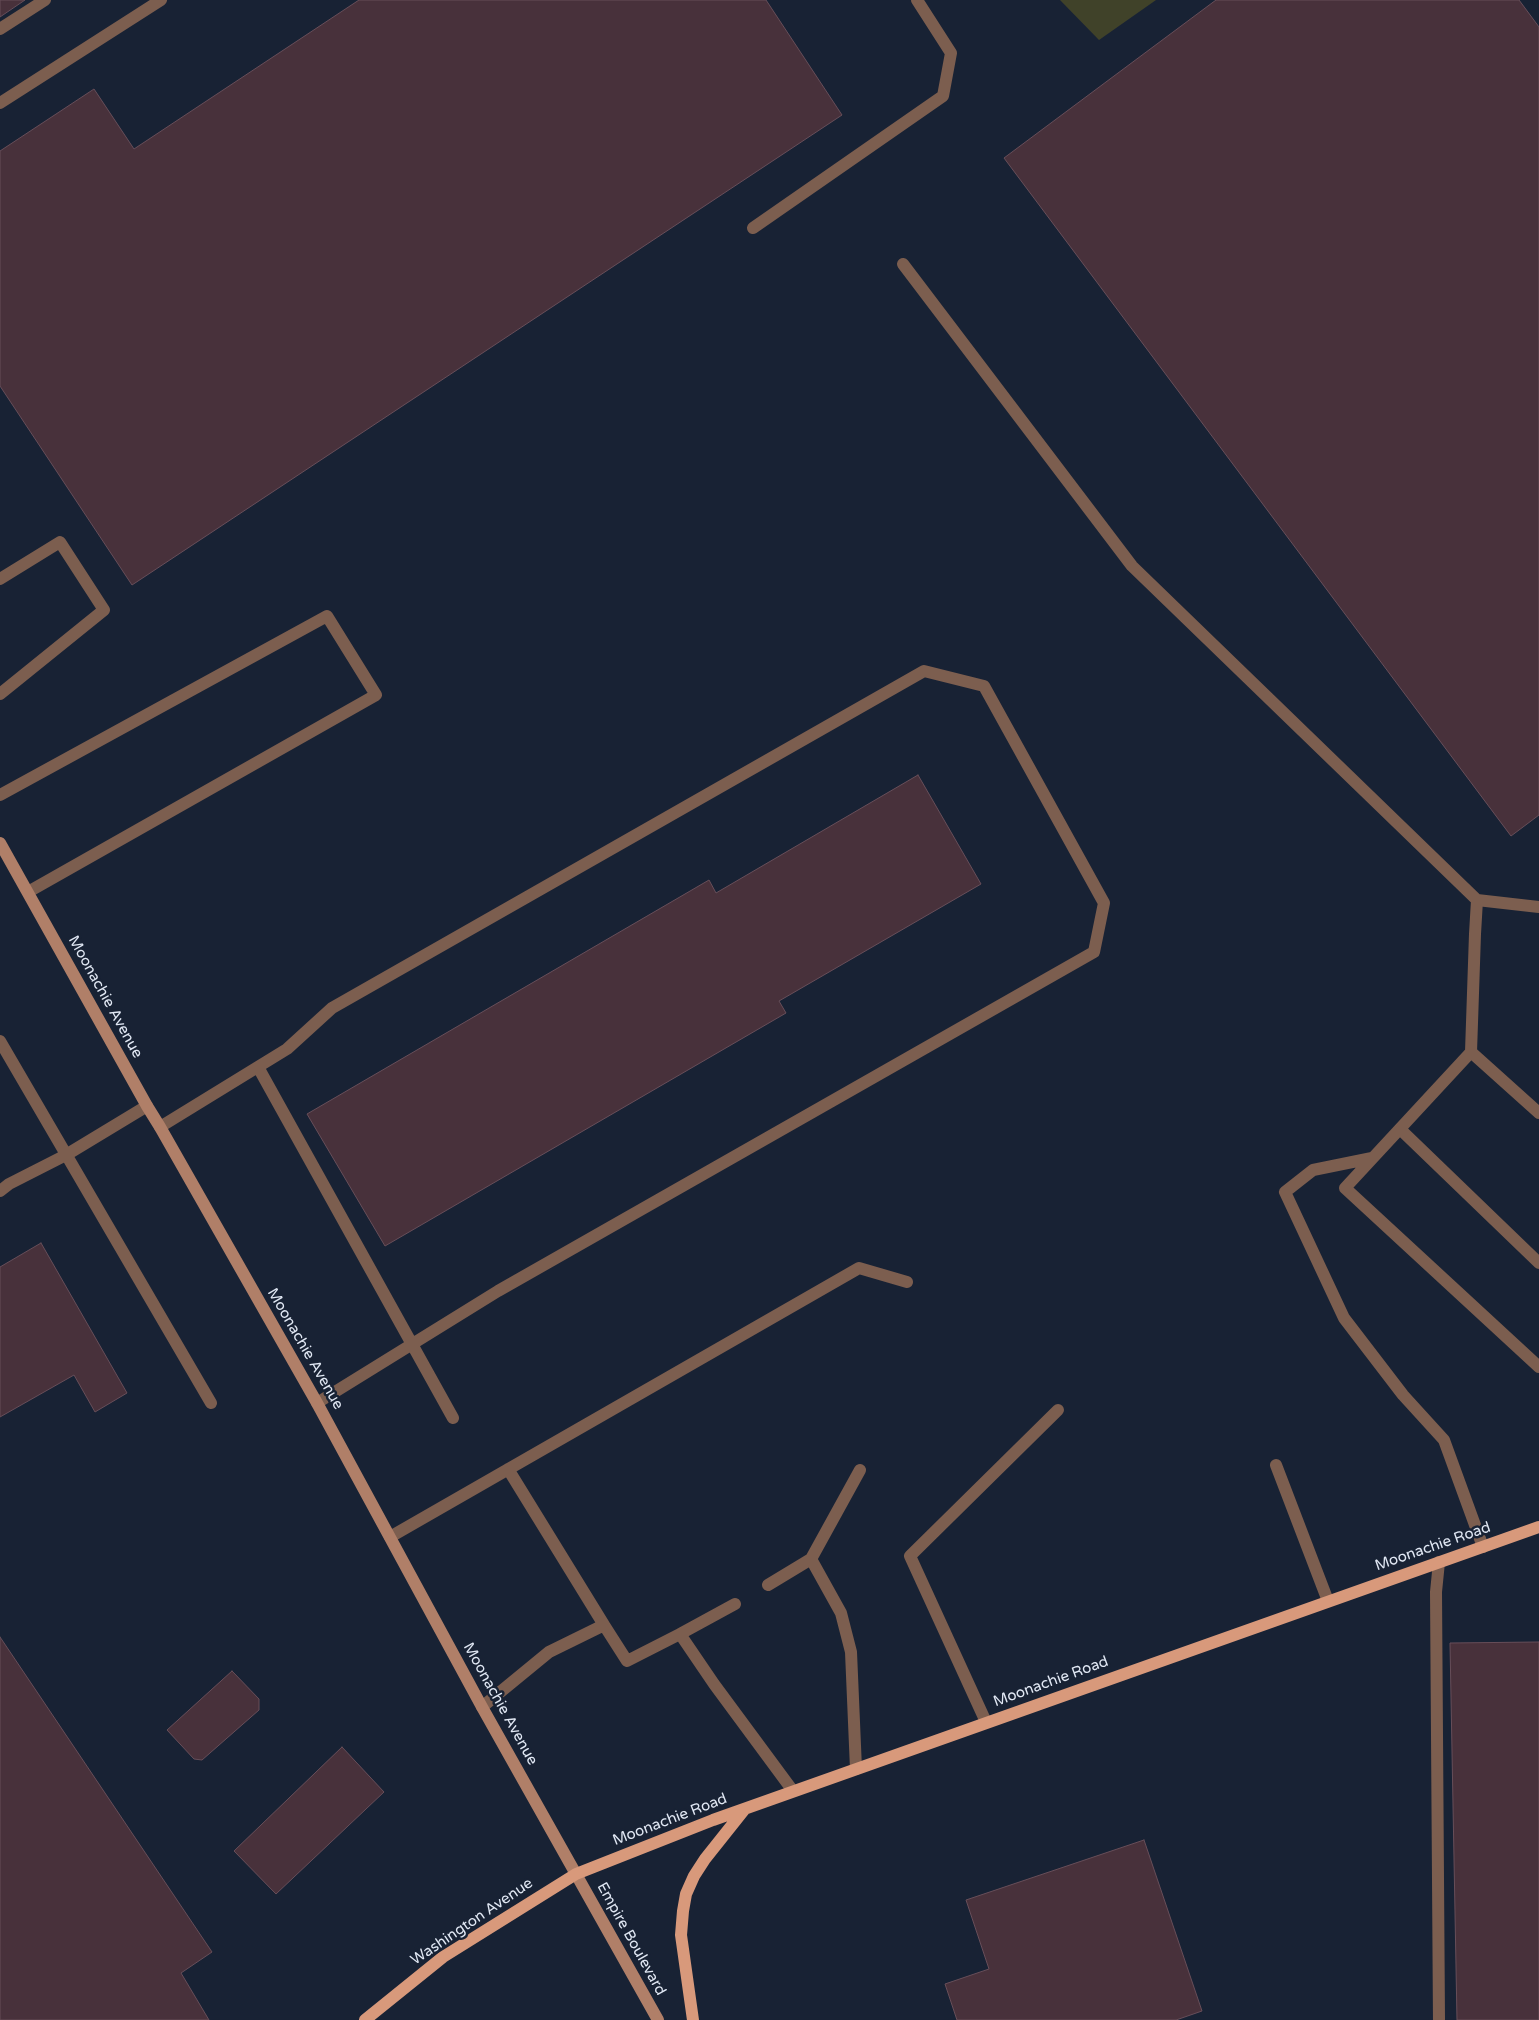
<!DOCTYPE html>
<html>
<head>
<meta charset="utf-8">
<style>
  body { margin:0 }
  canvas { display:block; background:#182234 }
</style>
</head>
<body>
<canvas width="1539" height="2020"></canvas>
<script>
const g = document.querySelector('canvas').getContext('2d');
g.lineJoin = 'round';
function paint(path, color) { g.fillStyle = color; g.fill(path, 'evenodd'); }
const poly = rows => new Path2D(rows.map(r => 'M' + r).join(''));
function strokePath(path, color, width, dash) { g.strokeStyle = color; g.lineWidth = width; g.lineCap = dash ? 'butt' : 'round'; g.setLineDash(dash || []); g.stroke(path); }
function label(font, color, halo, rows, align = 'center') {
  g.font = font + ' "Varela Round",sans-serif'; g.lineWidth = 5; g.setLineDash([]); g.textBaseline = 'middle'; g.strokeStyle = halo; g.fillStyle = color; for (const [text, x, y, turn = 0] of rows) {
    g.save(); g.translate(x, y); g.rotate((+turn || 0) * Math.PI / 180); g.textAlign = isNaN(turn) ? turn : align; if (halo) g.strokeText(text, 0, 0); g.fillText(text, 0, 0); g.restore();
  }
}
paint(poly([
  [1060,0,1156,0,1099,40]
]), '#404229');
const building = poly([
  [0,0,25,0,0,17,0,0],
  [359,0,766,0,842,115,132,585,0,386,0,151,94,89,134,149,359,0],
  [1216,0,1519,0,1539,27,1539,815,1511,836,1004,158,1216,0],
  [918,775,981,884,779,1001,786,1013,385,1246,307,1114,709,880,716,893,918,775],
  [41,1243,127,1393,95,1412,74,1375,0,1417,0,1267,41,1243],
  [0,1637,212,1952,181,1973,209,2020,0,2020,0,1637],
  [1539,1642,1539,2020,1457,2020,1450,1643,1539,1642],
  [232,1671,259,1699,259,1710,202,1760,194,1759,167,1730,232,1671],
  [342,1747,384,1792,276,1894,234,1851,342,1747],
  [1144,1840,1202,2011,1176,2020,957,2020,945,1984,989,1969,966,1900,1144,1840]
]);
paint(building, '#48313b');
strokePath(building, '#674e59', 1);
strokePath(poly([
  [0,29,45,0],
  [0,103,161,0],
  [753,228,943,96,951,53,917,0],
  [903,264,1132,566,1477,900,1475,934,1471,1052],
  [0,579,60,542,104,610,0,694],
  [0,795,327,616,376,695,28,892],
  [1477,900,1539,907],
  [0,1041,211,1403],
  [258,1067,453,1418],
  [1539,1113,1471,1052,1345,1188,1539,1367],
  [160,1127,287,1049,332,1008,924,671,984,686,1104,903,1094,952,498,1291,317,1403],
  [1400,1129,1539,1263],
  [1372,1158,1313,1170,1285,1192,1344,1318,1403,1395,1444,1440,1483,1547],
  [0,1191,9,1184,66,1155,147,1106],
  [1276,1465,1328,1601],
  [508,1469,604,1625],
  [390,1537,859,1268,907,1282],
  [811,1559,841,1613,851,1652,856,1769],
  [768,1585,811,1559,860,1470],
  [680,1634,735,1604],
  [482,1707,549,1652,604,1625,627,1661,680,1634,714,1684,793,1791],
  [986,1722,910,1556,1058,1410],
  [1439,2020,1436,1592,1439,1562]
]), '#7c5e4f', 12);
strokePath(poly([
  [0,843,147,1106,160,1127,317,1403,482,1707,658,2020]
]), '#b07f68', 12);
strokePath(poly([
  [365,2020,443,1957,576,1874,713,1820,1539,1527],
  [693,2020,681,1935,683,1911,686,1894,694,1876,705,1859,744,1810]
]), '#d8997b', 12);
label('15px', '#e1e8f4', '#182234', [
  ["Moonachie Avenue",105,997,61],
  ["Moonachie Avenue",305,1349,60],
  ["Moonachie Road",1433,1547,-19],
  ["Moonachie Road",1051,1682,-20],
  ["Moonachie Avenue",500,1704,61],
  ["Moonachie Road",670,1820,-21],
  ["Washington Avenue",472,1922,-34],
  ["Empire Boulevard",631,1939,61]
]);
</script>
</body>
</html>
